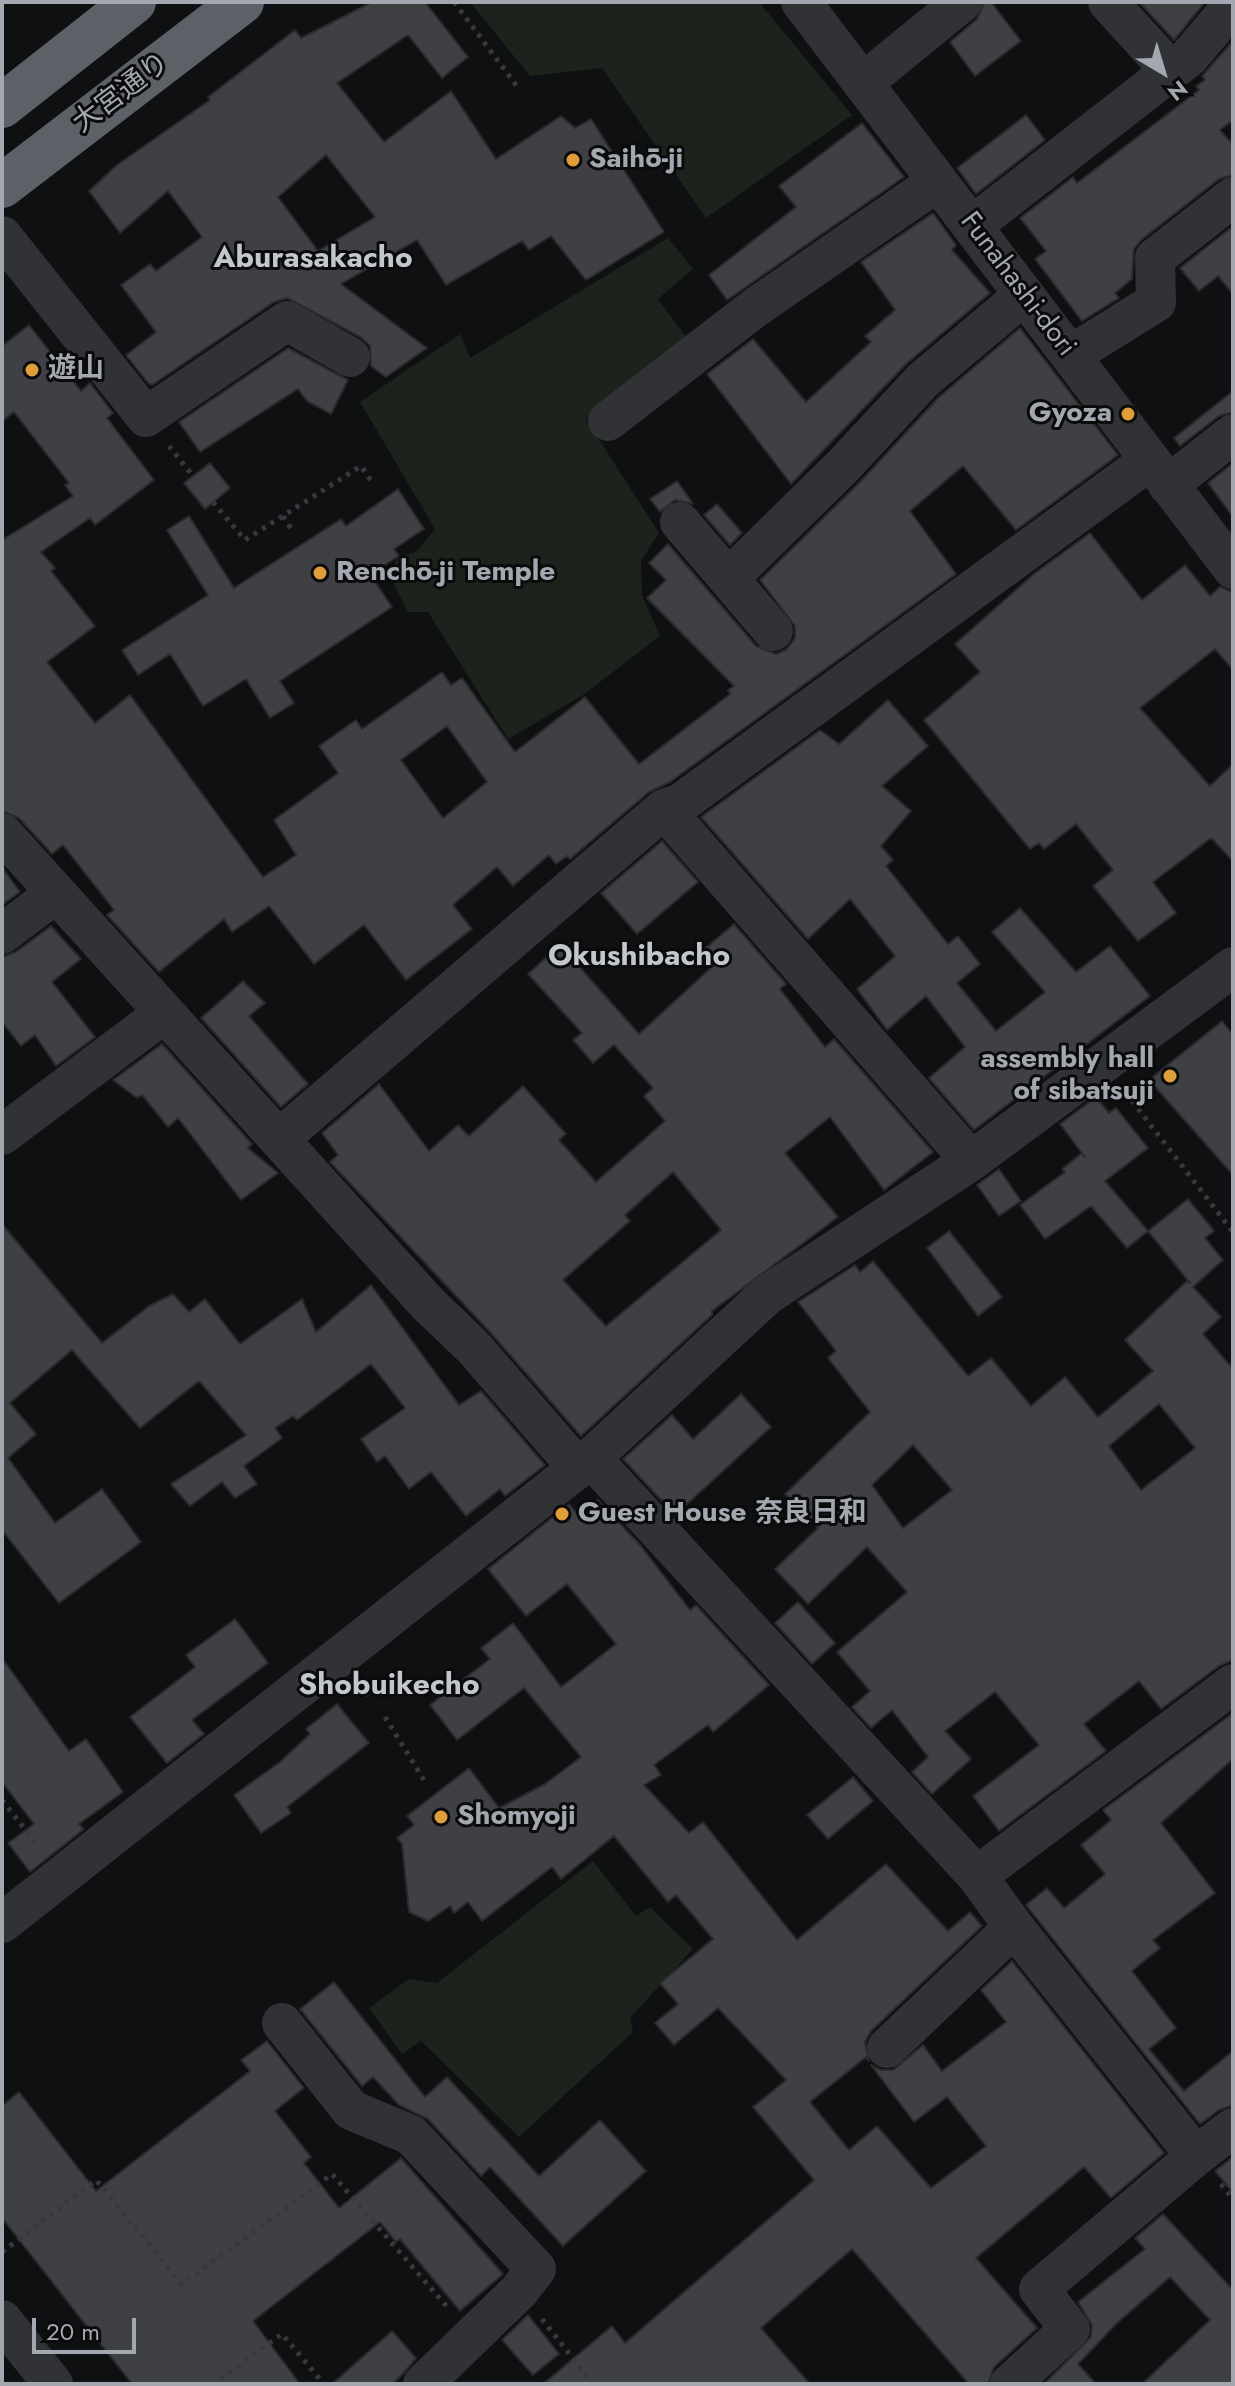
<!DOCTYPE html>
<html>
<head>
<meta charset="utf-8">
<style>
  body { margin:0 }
  #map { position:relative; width:1235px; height:2386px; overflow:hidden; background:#0f1011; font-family:Jost,sans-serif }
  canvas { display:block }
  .frame { position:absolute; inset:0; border:4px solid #a2a7b0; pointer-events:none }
  .north { position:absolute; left:1123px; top:32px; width:80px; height:80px; -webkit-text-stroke:6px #0b0b0c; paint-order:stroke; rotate:142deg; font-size:22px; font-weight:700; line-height:32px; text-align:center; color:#a2a7b0 }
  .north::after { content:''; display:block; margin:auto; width:28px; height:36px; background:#a2a7b0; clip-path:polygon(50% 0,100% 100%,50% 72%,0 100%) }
  .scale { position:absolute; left:32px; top:2318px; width:104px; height:36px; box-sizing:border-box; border:4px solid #a2a7b0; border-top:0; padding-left:10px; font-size:24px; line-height:28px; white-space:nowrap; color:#a2a7b0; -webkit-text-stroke:6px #0b0b0c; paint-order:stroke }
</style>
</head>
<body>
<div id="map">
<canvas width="1235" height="2386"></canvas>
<div class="frame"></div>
<div class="north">N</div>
<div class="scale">20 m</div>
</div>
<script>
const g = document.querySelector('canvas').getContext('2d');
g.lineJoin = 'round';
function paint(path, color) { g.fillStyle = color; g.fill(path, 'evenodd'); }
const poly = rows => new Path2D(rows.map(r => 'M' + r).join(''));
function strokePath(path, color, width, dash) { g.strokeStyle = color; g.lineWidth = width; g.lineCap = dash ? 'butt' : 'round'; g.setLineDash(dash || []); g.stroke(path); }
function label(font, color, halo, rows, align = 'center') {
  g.font = font + ' Jost,"Noto Sans JP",sans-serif'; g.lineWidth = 6; g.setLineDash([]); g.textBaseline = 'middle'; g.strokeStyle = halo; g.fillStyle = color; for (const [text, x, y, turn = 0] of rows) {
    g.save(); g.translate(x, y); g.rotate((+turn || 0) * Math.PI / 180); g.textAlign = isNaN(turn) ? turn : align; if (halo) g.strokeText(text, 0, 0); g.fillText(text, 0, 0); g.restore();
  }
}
paint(poly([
  [470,2,759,2,852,115,706,218,602,68,530,76],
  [668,238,693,269,658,299,690,342,586,419,659,533,641,561,642,595,660,636,583,695,508,739,428,612,408,612,388,573,399,556,416,552,435,529,360,402,460,334,470,358],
  [593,1861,636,1916,650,1907,693,1949,630,2018,633,2032,519,2137,421,2041,402,2054,369,2008,409,1979,437,1983]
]), '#1c231d');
const building = poly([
  [372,2,425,2,468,57,442,78,408,35,337,83,384,142,451,91,496,159,561,116,575,128,591,119,664,232,586,280,551,236,529,250,522,241,446,285,417,240,341,284,427,348,386,377,371,366,370,346,362,338,287,298,274,302,152,385,148,383,126,355,156,332,121,285,150,264,156,271,202,237,168,191,120,233,89,191,117,165,210,100,208,97,295,30,301,38,372,2],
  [326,155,375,217,318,251,278,197,326,155],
  [984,2,991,2,1021,41,975,76,950,42,977,19,984,2],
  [1139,2,1205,2,1174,40,1139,2],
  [1233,41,1233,120,1220,130,1233,145,1233,175,1219,179,1141,240,1134,249,1132,279,1115,293,1119,298,1082,321,1035,259,1046,251,1020,218,1073,177,1077,183,1199,90,1196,86,1205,80,1202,76,1233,41],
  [1026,115,1045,140,976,194,957,168,1026,115],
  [862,123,904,177,727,300,709,275,796,207,779,186,862,123],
  [933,213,956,245,952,250,990,293,906,364,791,484,707,374,753,339,806,402,871,342,865,336,895,310,861,262,933,213],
  [1233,226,1233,294,1218,276,1199,291,1180,268,1233,226],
  [29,325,81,391,90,383,113,413,107,418,154,480,95,525,90,518,41,552,55,568,51,571,95,626,47,662,95,723,130,695,263,877,296,855,274,820,338,773,319,746,356,720,362,729,442,672,451,685,462,678,515,752,585,697,639,764,730,694,728,690,734,686,647,598,666,580,649,563,668,544,756,646,776,654,787,649,795,638,795,626,760,580,860,482,939,397,1020,328,1118,455,1016,530,963,466,910,511,956,574,670,782,649,792,570,859,567,856,556,864,549,855,513,886,497,867,453,905,472,929,406,980,364,925,314,964,269,906,232,932,224,919,159,972,107,915,114,910,63,845,52,854,19,818,2,811,2,540,73,496,65,485,69,483,14,412,2,421,2,346,29,325],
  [447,726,487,782,443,818,401,760,447,726],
  [288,348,348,380,331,414,307,401,298,389,200,452,179,422,288,348],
  [1233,391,1233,412,1219,416,1180,446,1174,438,1233,391],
  [210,463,230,488,205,509,184,483,210,463],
  [1233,463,1233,517,1208,483,1233,463],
  [677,481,693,504,675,500,660,512,650,499,677,481],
  [398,489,424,529,394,549,399,556,370,574,392,607,280,681,294,703,270,718,246,679,203,706,170,654,138,675,122,650,208,595,167,530,189,516,234,588,341,519,346,526,398,489],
  [717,504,742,533,730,545,704,515,717,504],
  [1090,533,1142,600,1185,565,1210,596,1220,587,1233,592,1233,670,1215,649,1140,708,1210,786,1233,764,1233,861,1211,838,1153,882,1176,913,1138,941,1093,886,1113,870,1076,824,1044,849,1039,843,1030,849,924,720,980,672,955,644,1035,573,1090,533],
  [888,700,928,746,882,786,911,811,881,846,893,860,886,866,948,944,958,936,980,964,957,983,996,1031,1045,992,992,932,1020,908,1076,972,1110,946,1150,996,974,1130,929,1078,965,1047,926,996,887,1030,857,989,895,956,850,899,808,939,701,817,820,730,839,744,888,700],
  [662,841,698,882,637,934,601,893,662,841],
  [2,867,20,892,2,905,2,867],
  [734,924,786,984,780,989,825,1047,834,1039,933,1152,884,1190,830,1117,785,1153,838,1217,712,1311,712,1315,581,1436,490,1332,330,1162,338,1155,322,1133,379,1084,429,1151,458,1125,469,1136,523,1086,566,1134,559,1140,596,1182,665,1121,644,1096,653,1088,614,1045,593,1063,573,1040,582,1033,528,974,560,945,639,1034,713,966,701,952,734,924],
  [673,1172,721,1230,606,1326,563,1280,630,1221,625,1215,673,1172],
  [51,926,81,959,52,982,95,1037,56,1066,35,1035,21,1046,2,1022,2,957,16,952,51,926],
  [243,981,265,1003,249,1016,308,1084,281,1107,201,1018,243,981],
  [1222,1021,1233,1035,1233,1175,1149,1080,1222,1021],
  [162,1044,252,1144,248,1148,278,1173,241,1200,178,1118,168,1127,142,1095,137,1098,113,1080,162,1044],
  [1096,1097,1109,1113,1116,1108,1148,1148,1105,1181,1148,1231,1127,1248,1091,1206,1045,1239,1020,1205,1065,1172,1062,1169,1082,1153,1085,1157,1060,1124,1096,1097],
  [999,1169,1021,1201,999,1216,977,1185,999,1169],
  [1188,1199,1214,1231,1205,1238,1223,1260,1193,1287,1221,1317,1203,1334,1233,1369,1233,1660,1219,1666,1161,1709,1139,1681,1084,1724,1106,1751,999,1831,973,1796,1039,1745,995,1692,945,1731,971,1759,932,1794,912,1772,928,1757,892,1710,871,1728,852,1707,870,1691,837,1652,907,1592,867,1547,808,1604,775,1569,818,1528,785,1494,870,1412,828,1358,836,1351,798,1302,855,1265,860,1272,873,1261,968,1376,991,1358,1031,1406,1065,1377,1098,1417,1153,1371,1125,1340,1187,1281,1190,1283,1148,1231,1188,1199],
  [1159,1404,1195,1448,1141,1490,1109,1446,1159,1404],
  [913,1445,952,1490,903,1528,872,1485,913,1445],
  [2,1224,102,1343,149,1306,173,1294,189,1312,205,1299,240,1344,302,1299,316,1332,371,1285,459,1405,481,1391,545,1465,505,1496,500,1489,466,1516,431,1472,409,1489,385,1456,377,1462,361,1439,405,1408,371,1364,297,1420,293,1416,275,1428,282,1438,244,1466,257,1484,235,1498,222,1482,190,1506,171,1484,246,1435,199,1381,140,1428,72,1350,10,1403,36,1434,8,1458,55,1523,102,1489,141,1542,59,1603,2,1530,2,1224],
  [949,1231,1002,1297,978,1316,927,1248,949,1231],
  [741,1394,771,1427,675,1515,623,1459,672,1415,693,1439,741,1394],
  [598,1500,641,1546,690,1610,696,1605,769,1685,713,1732,708,1725,654,1765,661,1775,644,1785,689,1833,703,1822,797,1940,886,1864,948,1931,970,1912,982,1926,871,2031,865,2042,869,2061,866,2057,810,2102,849,2150,877,2126,931,2188,986,2146,947,2097,914,2122,871,2065,881,2070,893,2070,923,2045,942,2071,1006,2022,981,1990,1012,1961,1164,2153,1111,2198,1084,2167,976,2258,1037,2328,994,2367,988,2384,969,2384,852,2249,761,2328,810,2384,543,2384,612,2326,625,2343,814,2180,753,2107,786,2080,718,2008,674,2045,655,2023,678,2004,660,1983,713,1939,676,1895,668,1902,614,1836,561,1879,552,1867,482,1921,468,1902,454,1913,450,1906,428,1921,409,1912,402,1844,397,1838,414,1825,407,1816,469,1768,499,1808,545,1784,581,1757,524,1688,457,1740,430,1705,490,1659,481,1648,513,1623,561,1687,616,1644,567,1584,526,1616,488,1569,569,1504,579,1516,598,1500],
  [798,1602,835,1643,812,1664,775,1623,798,1602],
  [235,1619,268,1663,192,1720,204,1734,167,1763,130,1717,195,1667,186,1655,235,1619],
  [2,1658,69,1751,86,1739,123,1792,79,1824,84,1829,30,1872,8,1843,34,1824,2,1782,2,1658],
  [337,1704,369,1743,287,1807,291,1813,261,1833,234,1795,280,1762,310,1734,306,1729,337,1704],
  [1233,1713,1233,1759,1161,1823,1215,1893,1153,1940,1160,1948,1132,1971,1176,2028,1149,2049,1184,2091,1233,2051,1233,2105,1219,2110,1200,2124,1026,1905,1047,1888,1064,1908,1105,1874,1081,1845,1111,1820,1103,1810,1233,1713],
  [853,1777,873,1801,828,1839,807,1815,853,1777],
  [334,1982,425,2097,447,2077,539,2176,600,2120,646,2171,563,2246,490,2167,481,2176,428,2119,399,2105,373,2077,362,2086,300,2009,334,1982],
  [267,2041,304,2088,275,2111,311,2157,304,2163,339,2208,401,2158,503,2274,460,2311,400,2239,396,2242,380,2222,253,2321,300,2384,132,2384,2,2218,2,2106,19,2092,96,2191,250,2071,241,2060,267,2041],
  [1233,2157,1233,2193,1215,2171,1233,2157],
  [1163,2214,1233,2290,1233,2384,1142,2384,1210,2320,1170,2277,1117,2323,1078,2364,1096,2384,1044,2384,1091,2337,1092,2325,1078,2302,1145,2249,1135,2238,1163,2214],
  [528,2315,559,2354,533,2375,502,2340,528,2315],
  [392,2331,416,2358,403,2374,392,2384,332,2384,392,2331]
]);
paint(building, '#3f4044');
strokePath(building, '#2a2a2c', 2);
strokePath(poly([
  [454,2,519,89],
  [169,446,193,476],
  [213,502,245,540,361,466,372,482],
  [283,516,292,530],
  [1126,1093,1233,1232],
  [360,1685,368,1696],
  [385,1717,427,1785],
  [2,1800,38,1846],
  [1221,2184,1233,2199],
  [2,2252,96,2180,182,2284,332,2174,449,2309],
  [542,2319,593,2384],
  [212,2384,282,2334,324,2384]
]), '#37393c', 5, [4, 6]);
strokePath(poly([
  [801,2,1233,569],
  [1108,2,1170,70],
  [864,82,962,2],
  [972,226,1189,57,1233,5],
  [2,236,146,417,287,321,350,357],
  [1071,355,1156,302,1155,258,1233,197],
  [608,421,756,307,937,182],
  [1168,485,1233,434],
  [680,522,773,631],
  [729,578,843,466,923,380,1024,295],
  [664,809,971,1161],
  [2,833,428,1304,473,1347,578,1468],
  [2,934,55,894],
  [2,1135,163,1014],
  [279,1139,664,809,681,803,1149,461],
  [591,1458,977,1876,1014,1927,1196,2156,1039,2289,1070,2329,1010,2384],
  [977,1876,1233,1684],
  [2,1923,591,1458,767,1295,971,1161,1233,967],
  [282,2023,351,2110,411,2135,536,2269,519,2291,423,2384],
  [887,2048,1014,1927],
  [1196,2156,1233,2128],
  [2,2320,53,2384]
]), '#313235', 40);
strokePath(poly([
  [2,106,134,2],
  [2,186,242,2]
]), '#5d6066', 44);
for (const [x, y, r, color] of [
  [573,160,8,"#df9e39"],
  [32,370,8,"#df9e39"],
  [1128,414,8,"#df9e39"],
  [320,573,8,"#df9e39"],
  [1170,1076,8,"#df9e39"],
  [562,1514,8,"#df9e39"],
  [441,1817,8,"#df9e39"]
]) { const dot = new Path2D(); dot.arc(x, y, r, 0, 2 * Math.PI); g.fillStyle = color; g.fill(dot); strokePath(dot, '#0b0b0c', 3); }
label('28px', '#a2a7b0', '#0b0b0c', [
  ["大宮通り",122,94,-37],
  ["Funahashi-dori",1017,285,53]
]);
label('bold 28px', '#a2a7b0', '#0b0b0c', [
  ["Saihō-ji",589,160],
  ["遊山",48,370],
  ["Gyoza",1112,414,"right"],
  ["Renchō-ji Temple",336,573],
  ["assembly hall",1154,1060,"right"],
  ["of sibatsuji",1154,1092,"right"],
  ["Guest House 奈良日和",578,1514],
  ["Shomyoji",457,1817]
], 'left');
label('bold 30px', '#c2c6cd', '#0b0b0c', [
  ["Aburasakacho",313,260],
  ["Okushibacho",639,958],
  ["Shobuikecho",389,1687]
]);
</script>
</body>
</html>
